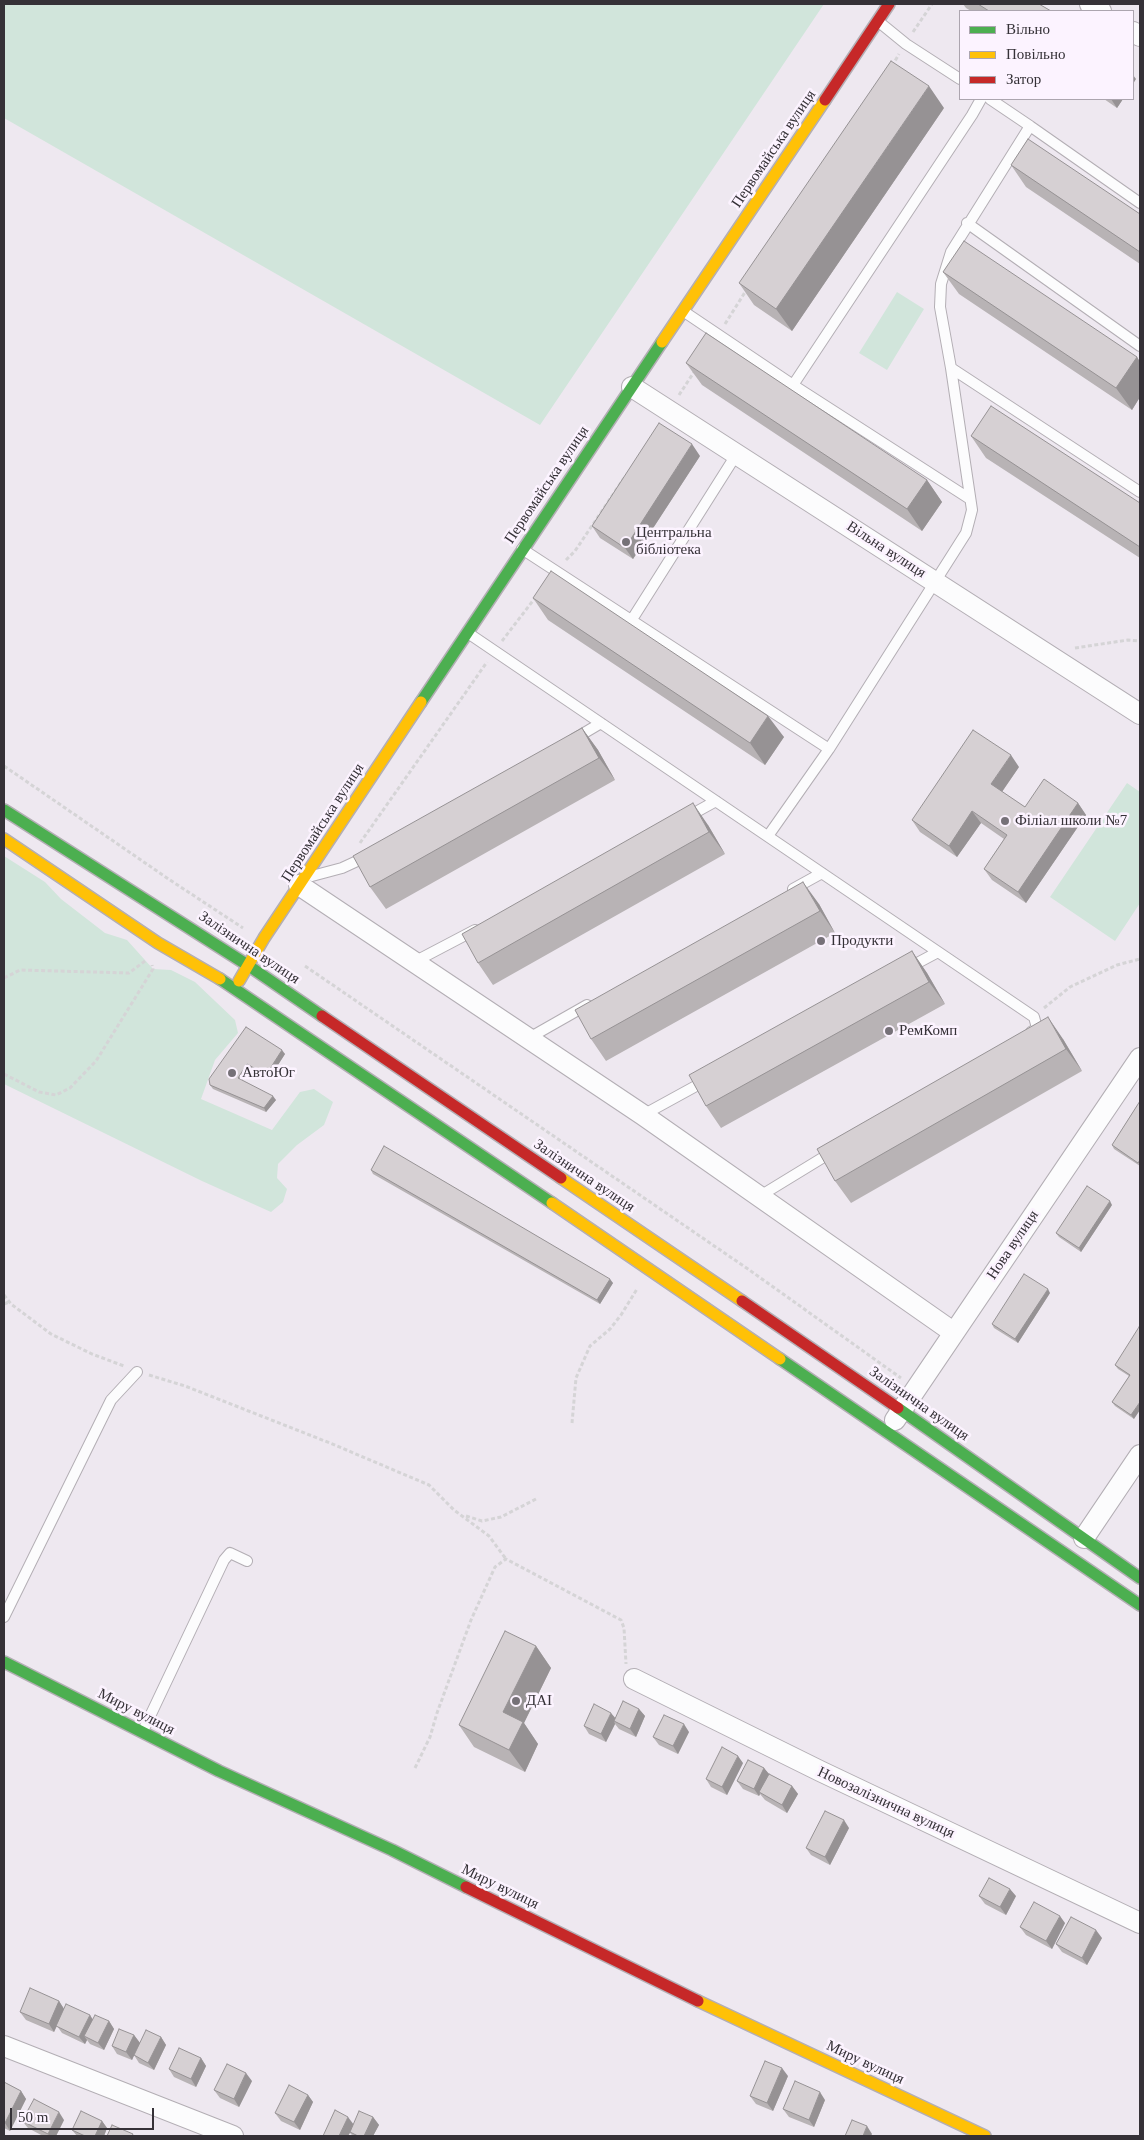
<!DOCTYPE html>
<html>
<head>
<meta charset="utf-8">
<style>
  body { margin:0 }
  #map { position:relative; width:1144px; height:2140px; overflow:hidden; background:#eee8f0; font-family:Georgia,serif }
  canvas { display:block }
  .frame { position:absolute; inset:0; border:5px solid #353137; pointer-events:none }
  .legend { position:absolute; left:959px; top:10px; width:175px; height:90px; box-sizing:border-box; background:#fcf3ff; border:1px solid #aca5af; margin:0; padding:6px 9px; list-style:none; font-size:15px; color:#353137 }
  .legend li { display:flex; align-items:center; gap:10px; height:25px }
  .legend b { width:25px; border:1px solid #aca5af }
  .scale { position:absolute; left:10px; top:2108px; width:144px; height:22px; box-sizing:border-box; border:2px solid #353137; border-top:0; padding-left:6px; font-size:15px; line-height:18px; white-space:nowrap; color:#353137; -webkit-text-stroke:4px #fcf3ff; paint-order:stroke }
</style>
</head>
<body>
<div id="map">
<canvas width="1144" height="2140"></canvas>
<div class="frame"></div>
<ul class="legend">
<li><b style="height:6px;background:#4caf50"></b>Вільно</li>
<li><b style="height:6px;background:#ffc107"></b>Повільно</li>
<li><b style="height:6px;background:#c62828"></b>Затор</li>
</ul>
<div class="scale">50 m</div>
</div>
<script>
const g = document.querySelector('canvas').getContext('2d');
g.lineJoin = 'round';
function paint(path, color) { g.fillStyle = color; g.fill(path, 'evenodd'); }
const poly = rows => new Path2D(rows.map(r => 'M' + r).join(''));
function strokePath(path, color, width, dash) { g.strokeStyle = color; g.lineWidth = width; g.lineCap = dash ? 'butt' : 'round'; g.setLineDash(dash || []); g.stroke(path); }
function label(font, color, halo, rows, align = 'center') {
  g.font = font + ' Georgia,serif'; g.lineWidth = 5; g.setLineDash([]); g.textBaseline = 'middle'; g.strokeStyle = halo; g.fillStyle = color; for (const [text, x, y, turn = 0] of rows) {
    g.save(); g.translate(x, y); g.rotate((+turn || 0) * Math.PI / 180); g.textAlign = isNaN(turn) ? turn : align; if (halo) g.strokeText(text, 0, 0); g.fillText(text, 0, 0); g.restore();
  }
}
paint(poly([
  [4,4,824,4,540,425,4,118],
  [897,292,924,309,887,370,859,353],
  [1127,783,1140,792,1140,903,1115,941,1050,897],
  [4,856,45,882,61,899,105,933,127,940,153,969,171,970,195,982,235,1020,238,1033,215,1060,201,1099,272,1130,300,1092,314,1089,333,1102,324,1125,297,1145,278,1164,277,1178,287,1189,283,1202,271,1212,202,1181,4,1084]
]), '#d1e5db');
const lane = poly([
  [879,22,906,44,960,79],
  [1030,126,1140,203],
  [967,223,1140,346],
  [683,311,793,385,972,115,981,99],
  [951,368,1140,492],
  [793,385,970,499],
  [522,549,829,749],
  [631,621,736,455],
  [468,633,1034,1017,1037,1028,1031,1032],
  [574,739,601,723],
  [687,817,716,801],
  [768,836,829,749,966,533,972,510,951,368,940,307,941,284,951,252,1030,126,990,99],
  [312,876,342,868,368,856],
  [793,889,822,873],
  [414,962,475,930],
  [908,968,938,952],
  [529,1038,587,1005],
  [643,1115,705,1081],
  [760,1196,832,1152],
  [4,1617,111,1400,137,1372],
  [143,1731,224,1560,230,1553,247,1561]
]);
const street = poly([
  [1090,4,1101,11],
  [1133,32,1140,36],
  [632,387,1140,714],
  [299,885,643,1115,953,1332],
  [895,1420,1140,1058],
  [1084,1538,1140,1455],
  [634,1679,820,1771,1140,1923],
  [4,2046,233,2136]
]);
const fast = poly([
  [421,702,662,342],
  [4,810,249,966,322,1016],
  [220,979,552,1203],
  [780,1359,1140,1605],
  [898,1408,1140,1578],
  [4,1662,219,1771,392,1850,466,1887]
]);
const slow = poly([
  [662,342,825,100],
  [4,839,158,943,220,979],
  [239,981,264,938,421,702],
  [561,1178,742,1301],
  [552,1203,780,1359],
  [698,2001,985,2136]
]);
const jam = poly([
  [825,100,889,4],
  [322,1016,561,1178],
  [742,1301,898,1408],
  [466,1887,698,2001]
]);
strokePath(lane, '#b3aeb4', 12);
strokePath(street, '#b3aeb4', 22);
strokePath(fast, '#b3aeb4', 14);
strokePath(slow, '#b3aeb4', 14);
strokePath(jam, '#b3aeb4', 14);
strokePath(poly([
  [913,32,932,4],
  [892,66,899,54],
  [725,324,747,289],
  [679,395,696,369],
  [566,560,575,551,624,478],
  [502,641,535,598],
  [1075,648,1128,640,1140,641],
  [4,766,170,880,243,928],
  [360,843,487,662],
  [305,966,748,1269,901,1378],
  [4,978,20,970,129,973,145,961],
  [1044,1008,1070,987,1117,965,1140,959],
  [4,1074,39,1092,56,1095,70,1088,96,1061,153,969,152,965],
  [4,1295,11,1304,51,1334,92,1354,124,1366],
  [4,1304,9,1302],
  [149,1375,185,1386,330,1443,429,1485,454,1510,489,1536,506,1559],
  [572,1423,576,1378,590,1346,610,1329,621,1315,637,1289],
  [466,1516,482,1521,501,1517,536,1499],
  [415,1768,430,1737,437,1713,471,1620,495,1567,506,1559,621,1620,624,1628,626,1664]
]), '#d5d4d6', 3, [4, 2.5]);
strokePath(lane, '#fcfcfd', 10);
strokePath(street, '#fcfcfd', 20);
strokePath(fast, '#4caf50', 11);
strokePath(slow, '#ffc107', 11);
strokePath(jam, '#c62828', 11);
paint(poly([
  [963,4,1039,4,1051,11,971,11,966,8],
  [1104,99,1123,99,1117,108],
  [944,108,792,331,754,305,739,283],
  [1011,165,1140,214,1140,264,1026,187],
  [943,272,1137,357,1140,362,1140,397,1132,410,959,294],
  [686,363,927,480,942,502,922,531,702,385],
  [971,436,1140,503,1140,558,986,458],
  [700,456,633,559,600,538,592,526],
  [533,598,784,737,765,765,548,620],
  [582,728,598,750,615,780,386,909,370,887],
  [1019,767,1002,792,1025,807,1078,803,1086,815,1026,903,992,880,984,869,1004,839,981,823,957,857,920,832,912,820],
  [708,825,725,854,493,985,478,963],
  [819,904,835,933,606,1061,591,1039],
  [912,951,927,973,945,1004,721,1128,706,1106],
  [246,1027,285,1054,269,1079,250,1068,242,1080,276,1100,266,1112,213,1089,210,1085],
  [1063,1039,1082,1071,851,1203,835,1181],
  [1140,1101,1140,1166,1114,1149,1112,1145],
  [371,1170,613,1283,600,1304,373,1174],
  [1112,1205,1081,1252,1059,1237,1056,1233],
  [1050,1293,1018,1343,994,1328,992,1324],
  [1140,1328,1134,1419,1115,1406,1112,1402,1129,1376,1118,1369,1115,1365],
  [536,1646,551,1668,524,1723,538,1744,525,1772,474,1747,459,1725],
  [639,1709,645,1716,636,1737,619,1729,615,1724,606,1742,589,1734,584,1726,615,1718],
  [689,1732,678,1754,659,1745,653,1737],
  [743,1763,727,1795,711,1787,706,1779],
  [764,1768,769,1775,792,1786,798,1794,787,1813,765,1800,760,1794,759,1796,743,1789,737,1781],
  [849,1828,830,1865,811,1855,806,1848],
  [979,1896,1016,1896,1006,1915,985,1904],
  [1065,1923,1052,1949,1026,1935,1020,1927],
  [1102,1938,1087,1965,1062,1952,1056,1944],
  [59,2001,64,2009,90,2015,92,2020,109,2021,114,2029,104,2050,90,2044,87,2040,85,2044,62,2033,57,2026,54,2032,26,2020,20,2012],
  [134,2035,140,2043,161,2037,166,2045,154,2070,139,2063,134,2055,132,2060,117,2054,112,2046],
  [201,2058,206,2066,196,2087,174,2077,169,2069],
  [788,2076,773,2111,756,2104,750,2096],
  [252,2081,239,2107,220,2098,214,2090],
  [4,2082,21,2091,26,2099,10,2131,4,2128],
  [308,2095,313,2102,300,2130,281,2121,275,2113],
  [825,2100,814,2127,789,2117,783,2109],
  [373,2117,379,2125,373,2136,353,2136,350,2133,348,2136,323,2136,353,2124],
  [64,2120,56,2136,43,2136,28,2128,22,2121],
  [102,2121,107,2128,104,2136,77,2136,72,2130]
]), '#b8b3b5');
paint(poly([
  [1133,75,1136,79,1133,84],
  [929,86,944,108,792,331,776,309],
  [1111,99,1123,99,1117,108],
  [1137,357,1140,362,1140,397,1132,410,1116,388],
  [692,444,700,456,633,559,625,548],
  [927,480,942,502,922,531,907,509],
  [768,716,784,737,765,765,750,743],
  [582,728,598,750,615,780,599,758],
  [1011,755,1019,767,999,796,991,784],
  [693,803,708,825,725,854,709,832],
  [1078,803,1086,815,1026,903,1018,892],
  [972,811,981,823,957,857,949,846],
  [803,882,819,904,835,933,820,911],
  [912,951,927,973,945,1004,929,982],
  [1048,1017,1063,1039,1082,1071,1066,1049],
  [282,1050,285,1054,269,1079,266,1075],
  [247,1064,250,1068,241,1082,238,1078],
  [273,1096,276,1100,266,1112,264,1108],
  [1110,1201,1112,1205,1081,1252,1079,1248],
  [610,1279,613,1283,600,1304,597,1300],
  [1048,1289,1050,1293,1018,1343,1015,1339],
  [1140,1402,1140,1410,1134,1419,1131,1415],
  [536,1646,551,1668,524,1723,538,1744,525,1772,509,1750,503,1712],
  [639,1709,645,1716,636,1737,630,1729],
  [611,1713,617,1720,614,1721,615,1724,606,1742,601,1734],
  [684,1724,689,1732,678,1754,673,1746],
  [738,1756,743,1763,727,1795,722,1787],
  [764,1768,770,1775,759,1792,760,1794,759,1796,754,1789],
  [792,1786,798,1794,787,1813,782,1805],
  [844,1820,849,1828,830,1865,825,1857],
  [1010,1889,1016,1896,1006,1915,1000,1907],
  [1060,1916,1065,1923,1052,1949,1046,1941],
  [1096,1930,1102,1938,1087,1965,1082,1958],
  [59,2001,64,2009,54,2032,49,2024],
  [90,2015,95,2023,84,2036,87,2040,85,2044,79,2037],
  [109,2021,114,2029,104,2050,98,2043],
  [134,2035,140,2043,132,2060,126,2052],
  [161,2037,166,2045,154,2070,148,2063],
  [201,2058,206,2066,196,2087,191,2079],
  [782,2068,788,2076,773,2111,767,2103],
  [246,2073,252,2081,239,2107,234,2099],
  [21,2091,26,2099,10,2131,5,2123],
  [820,2092,825,2100,814,2127,809,2120],
  [308,2095,313,2102,300,2130,294,2122],
  [59,2112,64,2120,56,2136,49,2136,48,2134],
  [348,2117,354,2125,348,2136,339,2136],
  [373,2117,379,2125,373,2136,364,2136],
  [102,2121,107,2128,104,2136,95,2136],
  [867,2126,872,2134,871,2136,863,2136]
]), '#969294');
const building = poly([
  [978,4,1039,4,1051,11,989,11,978,4],
  [891,61,929,86,776,309,739,283,891,61],
  [1028,139,1140,214,1140,252,1011,165,1028,139],
  [964,241,1137,357,1116,388,943,272,964,241],
  [706,333,927,480,907,509,686,363,706,333],
  [991,406,1140,503,1140,547,971,436,991,406],
  [659,423,692,444,625,548,592,526,659,423],
  [551,571,768,716,750,743,533,598,551,571],
  [582,728,599,758,370,887,353,856,582,728],
  [973,730,1011,755,991,784,1025,807,1044,779,1078,803,1018,892,984,869,1007,835,972,811,949,846,912,820,973,730],
  [693,803,709,832,478,963,462,934,693,803],
  [803,882,820,911,591,1039,575,1010,803,882],
  [912,951,929,982,706,1106,689,1075,912,951],
  [1048,1017,1066,1049,835,1181,817,1149,1048,1017],
  [246,1027,282,1050,266,1075,247,1064,238,1078,273,1096,264,1108,210,1085,209,1079,246,1027],
  [1140,1101,1140,1160,1138,1163,1112,1145,1140,1101],
  [384,1146,610,1279,597,1300,371,1170,384,1146],
  [1087,1186,1110,1201,1079,1248,1056,1233,1087,1186],
  [1024,1274,1048,1289,1015,1339,992,1324,1024,1274],
  [1139,1327,1140,1328,1140,1402,1131,1415,1112,1402,1130,1375,1115,1365,1139,1327],
  [505,1631,536,1646,503,1712,523,1722,509,1750,459,1725,505,1631],
  [623,1701,639,1709,630,1729,614,1721,623,1701],
  [594,1704,611,1713,601,1734,584,1726,594,1704],
  [664,1715,684,1724,673,1746,653,1737,664,1715],
  [722,1747,738,1756,722,1787,706,1779,722,1747],
  [748,1760,764,1768,754,1789,737,1781,748,1760],
  [769,1774,792,1786,782,1805,759,1792,769,1774],
  [825,1811,844,1820,825,1857,806,1848,825,1811],
  [989,1878,1010,1889,1000,1907,979,1896,989,1878],
  [1034,1902,1060,1916,1046,1941,1020,1927,1034,1902],
  [1071,1917,1096,1930,1082,1958,1056,1944,1071,1917],
  [30,1988,59,2001,49,2024,20,2012,30,1988],
  [66,2004,90,2015,79,2037,56,2026,66,2004],
  [95,2015,109,2021,98,2043,84,2036,95,2015],
  [119,2029,134,2035,126,2052,112,2046,119,2029],
  [146,2030,161,2037,148,2063,134,2055,146,2030],
  [179,2048,201,2058,191,2079,169,2069,179,2048],
  [765,2061,782,2068,767,2103,750,2096,765,2061],
  [227,2064,246,2073,234,2099,214,2090,227,2064],
  [795,2081,820,2092,809,2120,783,2109,795,2081],
  [4,2082,21,2091,5,2123,4,2123,4,2082],
  [289,2085,308,2095,294,2122,275,2113,289,2085],
  [34,2099,59,2112,48,2134,22,2121,34,2099],
  [335,2110,348,2117,339,2136,323,2136,335,2110],
  [81,2111,102,2121,95,2136,85,2136,72,2130,81,2111],
  [359,2111,373,2117,364,2136,358,2136,350,2132,359,2111],
  [852,2120,867,2126,863,2136,845,2136,852,2120],
  [112,2125,133,2134,132,2136,107,2136,112,2125]
]);
paint(building, '#d6d0d3');
strokePath(building, '#969294', 1);
for (const [x, y, r, color] of [
  [626,542,5,"#767178"],
  [1005,821,5,"#767178"],
  [821,941,5,"#767178"],
  [889,1031,5,"#767178"],
  [232,1073,5,"#767178"],
  [516,1701,5,"#767178"]
]) { const dot = new Path2D(); dot.arc(x, y, r, 0, 2 * Math.PI); g.fillStyle = color; g.fill(dot); strokePath(dot, '#fcf3ff', 2); }
label('15px', '#353137', '#fcf3ff', [
  ["Первомайська вулиця",774,149,-56],
  ["Первомайська вулиця",547,485,-56],
  ["Вільна вулиця",886,550,33],
  ["Первомайська вулиця",323,823,-57],
  ["Залізнична вулиця",249,948,34],
  ["Залізнична вулиця",584,1176,34],
  ["Нова вулиця",1013,1245,-56],
  ["Залізнична вулиця",919,1404,35],
  ["Миру вулиця",136,1712,27],
  ["Новозалізнична вулиця",886,1803,25],
  ["Миру вулиця",500,1887,26],
  ["Миру вулиця",865,2063,25]
]);
label('15px', '#353137', '#fcf3ff', [
  ["Центральна",636,533],
  ["бібліотека",636,550],
  ["Філіал школи №7",1015,821],
  ["Продукти",831,941],
  ["РемКомп",899,1031],
  ["АвтоЮг",242,1073],
  ["ДАІ",526,1701]
], 'left');
</script>
</body>
</html>
